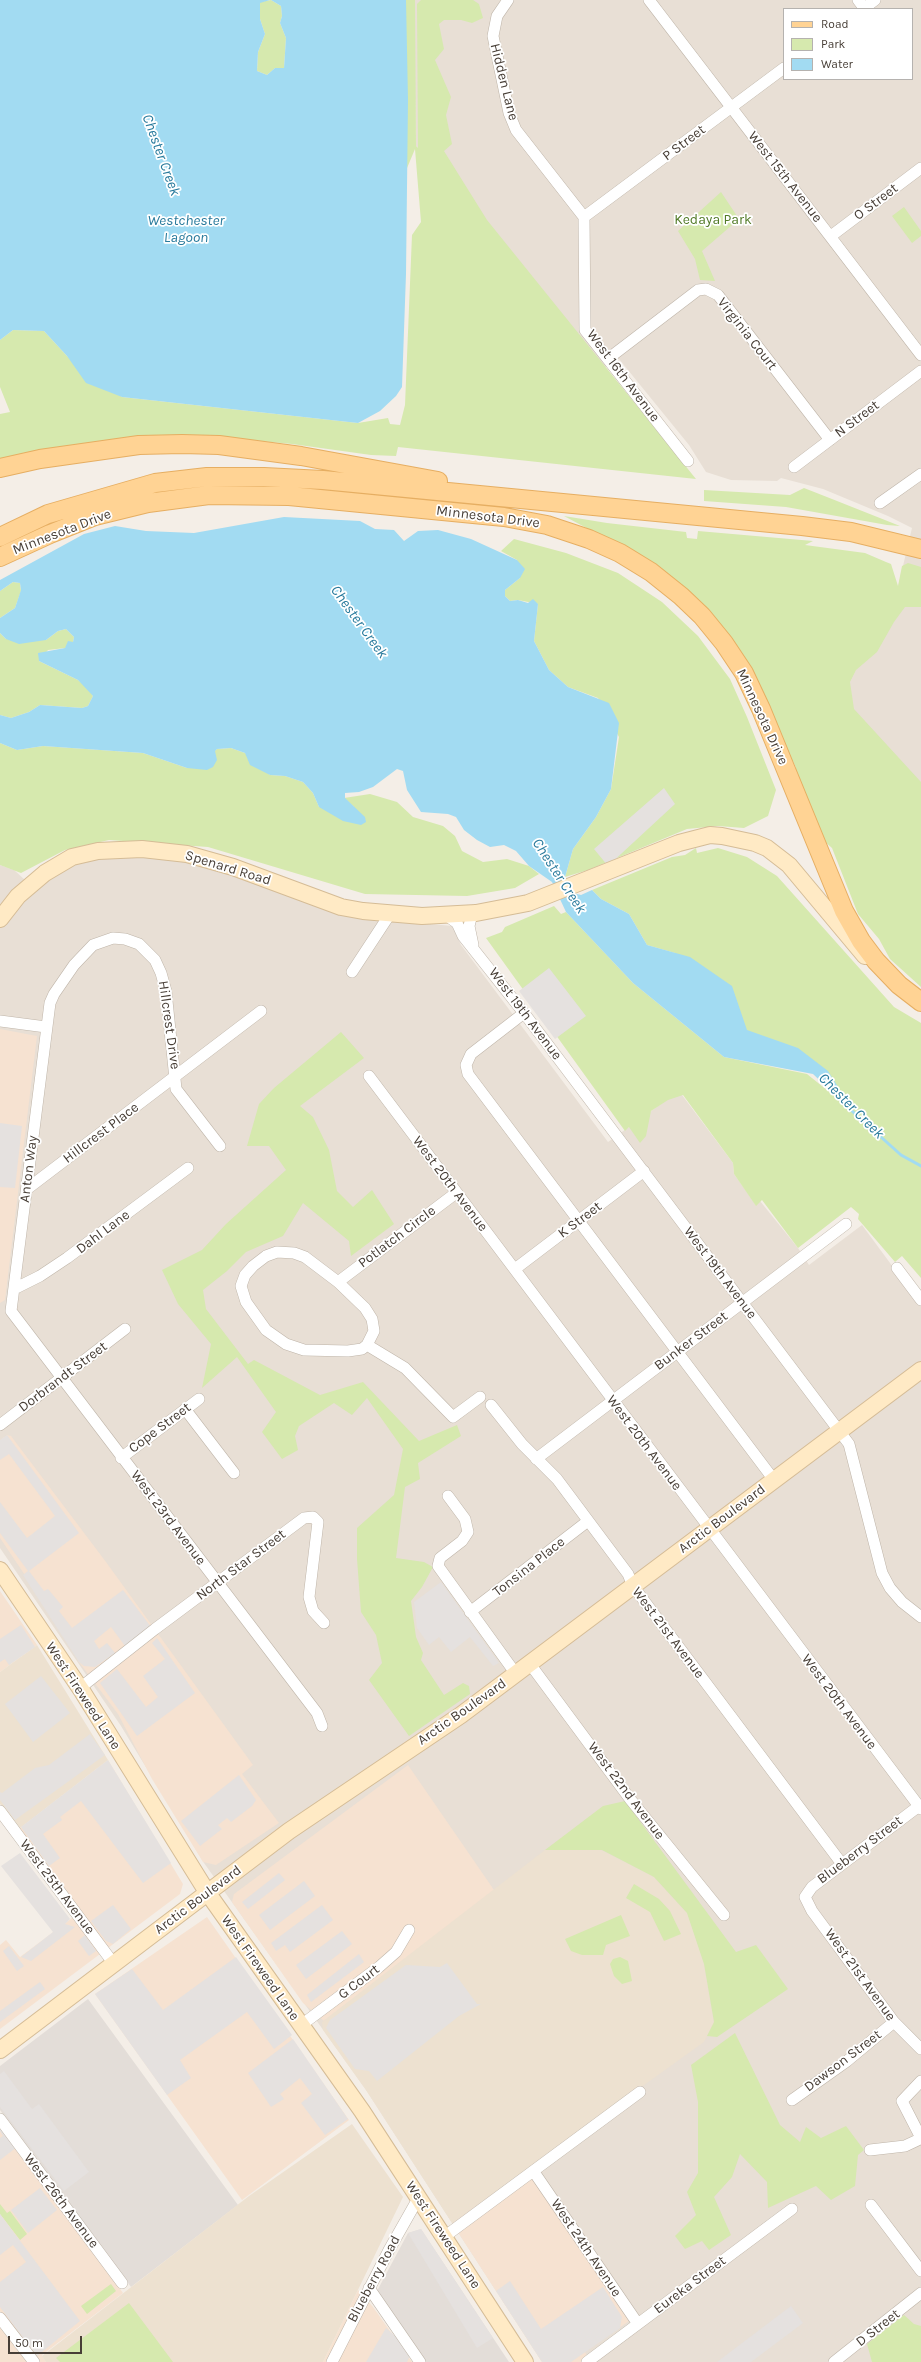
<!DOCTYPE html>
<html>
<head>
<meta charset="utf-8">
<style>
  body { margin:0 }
  #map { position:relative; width:921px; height:2362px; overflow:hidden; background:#f4eee7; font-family:Karla,sans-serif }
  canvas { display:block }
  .legend { position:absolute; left:783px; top:8px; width:130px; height:72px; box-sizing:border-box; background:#fff; border:1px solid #b5b2af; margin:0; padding:5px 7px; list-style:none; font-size:12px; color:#473e36 }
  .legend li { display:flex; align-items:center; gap:8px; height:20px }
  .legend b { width:20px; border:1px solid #b5b2af }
  .scale { position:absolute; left:8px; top:2336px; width:74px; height:18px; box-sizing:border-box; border:2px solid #473e36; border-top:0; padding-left:5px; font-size:12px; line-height:14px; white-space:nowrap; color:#473e36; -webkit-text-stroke:3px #fff; paint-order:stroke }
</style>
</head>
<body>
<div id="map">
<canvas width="921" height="2362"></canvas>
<ul class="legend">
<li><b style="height:5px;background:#ffd394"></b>Road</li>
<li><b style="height:11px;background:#d6e9ae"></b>Park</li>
<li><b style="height:11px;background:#a2dbf2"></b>Water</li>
</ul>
<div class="scale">50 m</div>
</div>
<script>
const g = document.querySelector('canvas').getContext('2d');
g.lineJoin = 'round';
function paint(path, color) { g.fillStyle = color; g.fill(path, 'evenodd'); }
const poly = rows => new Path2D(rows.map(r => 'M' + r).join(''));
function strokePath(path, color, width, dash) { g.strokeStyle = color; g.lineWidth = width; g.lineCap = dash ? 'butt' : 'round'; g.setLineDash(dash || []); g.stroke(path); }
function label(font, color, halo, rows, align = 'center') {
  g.font = font + ' Karla,sans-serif'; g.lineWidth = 3.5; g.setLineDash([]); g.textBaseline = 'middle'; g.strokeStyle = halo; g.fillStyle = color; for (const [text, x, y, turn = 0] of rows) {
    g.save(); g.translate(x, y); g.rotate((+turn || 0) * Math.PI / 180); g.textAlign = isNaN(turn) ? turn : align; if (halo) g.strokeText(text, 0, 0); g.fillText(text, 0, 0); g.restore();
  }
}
paint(poly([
  [413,0,921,0,921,839,828,685,898,587,912,528,888,516,823,489,781,478,777,481,731,480,706,472,689,445,619,359,604,368,416,146],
  [784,9,912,9,912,79,784,79],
  [146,857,190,863,420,923,452,926,461,945,608,1142,679,1091,733,1163,734,1174,756,1205,760,1201,798,1248,809,1265,862,1225,921,1305,921,2362,542,2362,366,2090,204,1863,121,1726,0,1548,0,865,14,870,35,889,68,867,103,858]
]), '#e8dfd5');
paint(poly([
  [0,1029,37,1036,5,1300,0,1303],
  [7,1435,11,1436,106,1562,253,1765,242,1774,279,1823,216,1865,203,1862,152,1779,118,1714,79,1662,47,1608,0,1538,0,1440],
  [0,1591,37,1645,0,1672],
  [108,1760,183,1884,180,1894,0,2029,0,1945,6,1940,20,1957,80,1912,19,1829],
  [408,1765,494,1890,324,2021,303,2003,232,1902,234,1894],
  [207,1917,349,2120,242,2200,95,1994],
  [0,2125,123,2293,42,2355,46,2362,0,2362],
  [526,2169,629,2321,585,2352,590,2362,542,2362,452,2223],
  [358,2290,373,2307,412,2362,323,2362]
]), '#f6e2d1');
paint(poly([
  [88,1999,238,2205,131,2287,0,2110,0,2066],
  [421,2229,509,2362,425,2362,377,2291,408,2233]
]), '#e3ddd8');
paint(poly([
  [37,1645,108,1760,19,1829,0,1804,0,1672],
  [545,1850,601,1850,654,1877,687,1913,704,1964,714,2023,704,2042,452,2223,366,2090,323,2030,322,2022],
  [352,2124,403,2197,323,2362,46,2362,42,2356,249,2196]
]), '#ede1d0');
paint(poly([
  [271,0,281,6,282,16,280,23,286,38,284,68,275,68,267,75,257,71,258,52,265,34,260,19,260,2],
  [393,0,415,0,416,146,418,148,417,4,421,0,473,0,479,4,483,18,472,23,461,20,444,20,439,24,444,49,435,60,451,97,446,115,452,144,444,151,487,220,696,479,398,447,396,456,371,455,292,444,218,437,0,461,0,414,10,412,0,387,0,340,13,330,44,331,67,356,122,397,358,423,388,418,390,424,400,425,405,405,412,235,421,222,415,149,397,192],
  [721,192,739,219,702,251,715,281,700,280,695,259,678,231],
  [904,207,921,231,921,236,912,243,892,216],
  [804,488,832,499,900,526,887,525,786,507,704,501,704,490,790,495],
  [564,516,607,523,686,532,687,538,697,539,698,531,813,541,805,545,865,553,886,562,891,564,898,586,902,566,908,563,921,567,921,607,905,607,894,622,877,652,856,670,850,682,854,709,921,782,921,987,890,959,879,939,858,914,832,848,824,841,794,770,796,768,793,761,791,763,742,659,594,532],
  [514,539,566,553,618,573,662,602,698,636,730,679,747,717,776,790,768,816,744,828,718,826,687,829,588,870,565,877,573,849,596,817,611,789,619,737,598,698,568,687,549,670,534,641,538,604,518,600,510,601,505,596,505,590,520,578,517,560,501,551],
  [13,582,20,583,21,591,15,608,0,618,0,591],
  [66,629,74,637,73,642,65,648,48,650,39,661,78,680,87,687,93,696,88,706,82,708,40,705,29,712,11,718,0,715,0,633,6,639,46,640,58,631],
  [0,743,17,750,43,746,143,753,187,768,217,749,231,748,245,753,270,775,285,776,303,782,313,793,319,807,354,807,344,798,370,794,397,802,413,817,443,826,455,836,462,851,483,862,507,859,529,866,539,874,515,888,467,896,365,894,208,847,109,840,65,850,21,873,0,865],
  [696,848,697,853,718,848,747,857,777,876,894,1007,921,1023,921,1278,902,1256,895,1262,858,1219,859,1214,851,1207,798,1248,762,1200,756,1206,734,1174,733,1163,683,1095,668,1100,651,1111,646,1136,640,1143,629,1127,625,1131,486,938,502,932,505,927,554,906,561,914,566,912,633,983,724,1057,807,1074,843,1103,830,1083,737,1027,675,953,647,945,629,914,601,899,592,890,672,857,685,855],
  [341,1032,364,1058,300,1106,313,1117,329,1150,337,1191,353,1207,372,1190,394,1224,351,1256,349,1241,303,1203,283,1236,246,1252,227,1271,203,1290,206,1309,248,1364,254,1360,320,1395,363,1382,419,1441,457,1425,461,1436,418,1463,420,1479,405,1487,396,1558,424,1562,433,1567,422,1587,411,1601,416,1637,423,1653,421,1660,444,1695,463,1683,469,1686,470,1694,409,1736,369,1680,382,1663,376,1635,361,1612,357,1559,357,1528,394,1495,403,1449,367,1398,352,1415,334,1403,299,1426,295,1436,298,1450,282,1459,262,1432,276,1412,237,1357,202,1388,211,1344,178,1304,162,1270,202,1250,226,1224,286,1170,269,1146,247,1146,259,1104,274,1088],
  [625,1801,736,1952,756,1945,788,1989,717,2037,707,2036,714,2022,704,1964,687,1913,654,1877,602,1850,545,1850,603,1806],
  [634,1884,659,1899,670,1911,681,1934,664,1941,650,1912,626,1898],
  [621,1915,630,1936,606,1945,603,1955,582,1955,571,1951,565,1939],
  [620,1957,628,1961,632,1981,622,1984,614,1976,610,1964,613,1959],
  [735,2033,780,2125,800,2142,806,2127,821,2138,846,2126,864,2150,858,2155,855,2186,831,2200,816,2186,768,2208,767,2182,740,2154,732,2177,714,2197,731,2235,709,2250,702,2241,685,2249,675,2236,696,2215,687,2192,698,2173,698,2102,691,2065],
  [0,2204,7,2213,10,2211,27,2234,20,2240,0,2214],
  [111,2284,116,2291,87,2314,81,2306],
  [129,2303,173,2362,60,2362,56,2358],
  [904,2315,914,2324,921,2326,921,2362,872,2362,867,2344]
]), '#d6e9ae');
paint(poly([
  [664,788,675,804,608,866,594,849],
  [549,968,586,1016,555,1039,519,991],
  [0,1123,22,1126,15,1188,0,1187],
  [7,1435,79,1533,29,1571,44,1591,48,1589,63,1607,59,1611,72,1628,123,1590,151,1627,125,1646,111,1627,94,1641,99,1649,107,1643,115,1653,95,1667,84,1666,79,1662,23,1575,28,1571,0,1533,0,1502,27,1538,55,1516,9,1454,0,1460,0,1440],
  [441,1582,499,1663,493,1666,470,1637,451,1652,439,1637,429,1645,417,1628,414,1602],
  [21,1625,35,1647,9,1665,5,1659,0,1662,0,1639],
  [157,1638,195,1693,137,1736,100,1683,117,1669,146,1707,158,1697,143,1676,165,1659,152,1643],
  [41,1676,70,1713,33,1742,5,1704],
  [90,1734,105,1755,15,1820,0,1800,0,1792,2,1793,35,1768,49,1765],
  [108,1760,171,1863,143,1883,81,1801,60,1817,62,1820,43,1834,60,1858,49,1866,21,1827],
  [239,1775,256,1800,252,1806,231,1822,227,1818,218,1825,222,1829,200,1846,181,1821],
  [20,1853,70,1919,65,1924,75,1927,31,1961,21,1957,53,1932,1,1866],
  [279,1873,285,1880,248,1909,242,1902],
  [304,1881,315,1896,270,1930,259,1915],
  [113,1905,131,1929,113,1944,106,1941,91,1921],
  [322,1905,333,1920,290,1952,285,1945,276,1951,271,1943],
  [342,1931,352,1944,306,1979,296,1965],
  [85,1935,96,1951,89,1956,78,1941],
  [9,1946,24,1966,17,1971,3,1951],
  [359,1954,364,1962,311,2002,307,1995],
  [236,1957,292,2035,274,2049,247,2012,180,2060,191,2078,167,2095,95,1994,132,1969,163,2010],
  [447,1963,477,2004,481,2004,459,2016,377,2081,369,2071,355,2069,326,2028,330,2020,406,1965,440,1967],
  [40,1982,45,1989,0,2022,0,2011],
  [293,2039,348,2119,325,2135,301,2103,312,2094,300,2078,280,2094,284,2099,271,2107,248,2073],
  [4,2071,32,2109,39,2104,89,2172,64,2191,0,2107,0,2074],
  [0,2125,17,2147,0,2160,0,2138,3,2136,0,2131],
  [40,2188,57,2210,28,2233,11,2210],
  [0,2214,80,2321,37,2356,0,2307,0,2282,26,2262,13,2245,0,2255],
  [421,2229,493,2338,477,2348,408,2233],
  [510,2281,541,2329,603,2287,622,2317,620,2328,571,2362,542,2362,496,2291],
  [791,2306,803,2323,751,2362,717,2362],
  [386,2328,412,2351,407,2362,366,2362]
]), '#e5e1df');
paint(poly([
  [0,0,270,0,260,3,260,19,265,34,258,52,257,71,267,75,275,68,284,68,286,38,280,23,282,16,281,6,271,0,406,0,408,100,406,274,402,387,396,396,380,411,358,423,122,397,86,383,67,356,44,331,13,330,0,340],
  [284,517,360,521,375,529,394,530,404,541,418,531,438,530,471,539,517,560,525,569,520,578,505,590,505,596,510,601,518,600,528,603,533,599,538,604,534,641,549,670,568,687,609,703,619,723,611,789,596,817,573,849,565,877,573,893,581,895,592,890,601,899,629,914,647,945,690,957,732,986,747,1030,798,1048,828,1071,855,1114,813,1074,724,1057,633,983,566,912,552,882,529,866,516,851,504,845,490,847,477,840,464,830,456,817,448,814,421,812,407,790,403,771,397,769,373,787,359,792,345,793,345,798,365,817,366,822,361,825,343,821,319,807,313,793,303,782,285,776,270,775,250,765,245,753,231,748,217,749,215,751,217,760,213,767,207,770,187,768,143,753,43,746,17,750,0,743,0,715,11,718,29,712,40,705,82,708,88,706,93,696,78,680,39,661,38,653,65,648,68,641,73,642,74,637,66,629,58,631,46,640,19,644,6,639,0,633,0,618,15,608,21,590,20,583,13,582,0,591,0,580,84,534,115,526,146,531,194,533]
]), '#a2dbf2');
strokePath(poly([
  [852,1111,901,1155,921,1166]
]), '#a2dbf2', 3);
const minor = poly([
  [508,0,497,16,493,36,509,113,516,130,584,217],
  [649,0,921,355],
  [858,0,864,8],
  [863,9,875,0],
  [584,217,585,330,688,461],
  [584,217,784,68],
  [831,236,921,168],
  [609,358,698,290,706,289,718,295,830,440],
  [794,467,921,371],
  [880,503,921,474],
  [446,915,457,923,463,936,524,1013,849,1444,882,1573,890,1588,902,1602,921,1617],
  [473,945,469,926,471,918,476,913],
  [352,972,390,914],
  [524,1013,471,1054,466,1065,468,1074,774,1480],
  [0,1021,46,1027],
  [369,1076,921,1809],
  [220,1146,176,1089,166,991,161,973,155,960,139,944,125,939,113,938,93,945,74,965,54,994,50,1003,11,1311,317,1713,322,1726],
  [27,1189,261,1011],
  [277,1252,294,1253,305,1257,338,1282,365,1308,372,1319,374,1331,367,1345,362,1349,348,1351,304,1350,286,1344,266,1330,246,1302,241,1286,245,1275,253,1266,266,1256,277,1252],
  [897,1268,921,1300],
  [515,1269,644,1171],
  [338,1282,456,1193],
  [14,1289,40,1276,67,1258,188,1168],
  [367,1345,405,1368,453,1417,480,1397],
  [491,1405,522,1444,557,1479,628,1574,633,1586,842,1864],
  [185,1409,234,1473],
  [0,1425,125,1329],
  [121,1458,199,1399],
  [536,1459,846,1224],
  [448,1496,465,1519,468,1532,462,1541,440,1558,438,1566,516,1674],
  [470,1612,588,1521],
  [530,1664,630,1799,724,1915],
  [80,1688,155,1629,304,1518,313,1517,318,1522,309,1597,313,1611,324,1623],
  [919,1806,812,1887,805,1897,812,1911,894,2022,921,2049],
  [0,1811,114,1964],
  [300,2026,379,1967,396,1952,409,1930],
  [921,2081,902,2101,921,2138],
  [792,2100,847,2061,894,2022],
  [0,2119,122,2283],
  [870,2150,905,2146,920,2139],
  [534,2172,638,2324],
  [871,2205,921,2271],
  [444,2237,640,2092],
  [369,2288,420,2362],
  [0,2318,34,2362],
  [332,2362,389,2250,419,2197],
  [587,2362,792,2209],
  [834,2362,921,2293]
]);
const secondary = poly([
  [0,919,18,896,45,873,72,857,98,851,142,849,187,854,233,867,341,907,363,911,422,916,476,913,528,903,679,843,710,835,722,836,755,843,767,848,789,865,865,956],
  [0,1570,82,1691,207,1892,362,2111,525,2362],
  [0,2050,289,1831,461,1715,921,1370]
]);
const primary = poly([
  [0,468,40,459,139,445,182,444,219,445,301,456,438,481],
  [0,537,48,514,155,483,207,477,264,477,323,480,802,526,851,532,921,549],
  [0,557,50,534,95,516,148,503,209,495,289,496,504,517,547,525,589,539,620,553,651,572,681,596,702,616,724,643,744,673,761,709,844,911,861,941,876,961,899,985,921,1002]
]);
strokePath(minor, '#bfb5a9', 12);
strokePath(secondary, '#d5bc96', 18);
strokePath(primary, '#e6ae62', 20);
strokePath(minor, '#fff', 11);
strokePath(secondary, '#ffeac5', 16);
strokePath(primary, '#ffd394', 18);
label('14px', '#473e36', '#fff', [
  ["Hidden Lane",504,82,76],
  ["P Street",684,143,-37],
  ["West 15th Avenue",785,177,52],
  ["O Street",876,202,-37],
  ["Virginia Court",747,334,52],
  ["West 16th Avenue",623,376,53],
  ["N Street",857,419,-37],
  ["Minnesota Drive",488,517,7],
  ["Minnesota Drive",62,532,-21],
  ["Minnesota Drive",762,717,65],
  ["Spenard Road",228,868,17],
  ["West 19th Avenue",525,1014,53],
  ["Hillcrest Drive",169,1025,82],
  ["Hillcrest Place",101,1133,-37],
  ["Anton Way",29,1169,-83],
  ["West 20th Avenue",450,1184,53],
  ["K Street",580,1220,-37],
  ["Dahl Lane",103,1232,-37],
  ["Potlatch Circle",397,1237,-37],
  ["West 19th Avenue",720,1273,53],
  ["Bunker Street",691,1341,-37],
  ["Dorbrandt Street",63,1377,-37],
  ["Cope Street",160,1428,-37],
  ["West 20th Avenue",644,1443,53],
  ["West 23rd Avenue",168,1518,53],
  ["Arctic Boulevard",722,1519,-37],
  ["North Star Street",241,1565,-37],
  ["Tonsina Place",529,1567,-38],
  ["West 21st Avenue",668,1633,53],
  ["West Fireweed Lane",83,1696,57],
  ["West 20th Avenue",839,1702,53],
  ["Arctic Boulevard",462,1712,-35],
  ["West 22nd Avenue",626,1791,53],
  ["Blueberry Street",860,1850,-37],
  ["West 25th Avenue",57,1887,53],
  ["Arctic Boulevard",198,1900,-37],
  ["West Fireweed Lane",260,1968,55],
  ["West 21st Avenue",860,1975,54],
  ["G Court",359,1982,-37],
  ["Dawson Street",843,2061,-37],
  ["West 26th Avenue",61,2201,53],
  ["West Fireweed Lane",443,2235,57],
  ["West 24th Avenue",586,2248,56],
  ["Blueberry Road",374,2279,-62],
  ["Eureka Street",690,2285,-37],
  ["D Street",878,2328,-38]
]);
label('14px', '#517a27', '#fff', [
  ["Kedaya Park",713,220]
]);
label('italic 15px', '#287a9c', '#fff', [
  ["Chester Creek",161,155,70],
  ["Westchester",186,221],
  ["Lagoon",186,238],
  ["Chester Creek",359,622,54],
  ["Chester Creek",559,876,57],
  ["Chester Creek",851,1106,45]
]);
</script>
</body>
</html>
